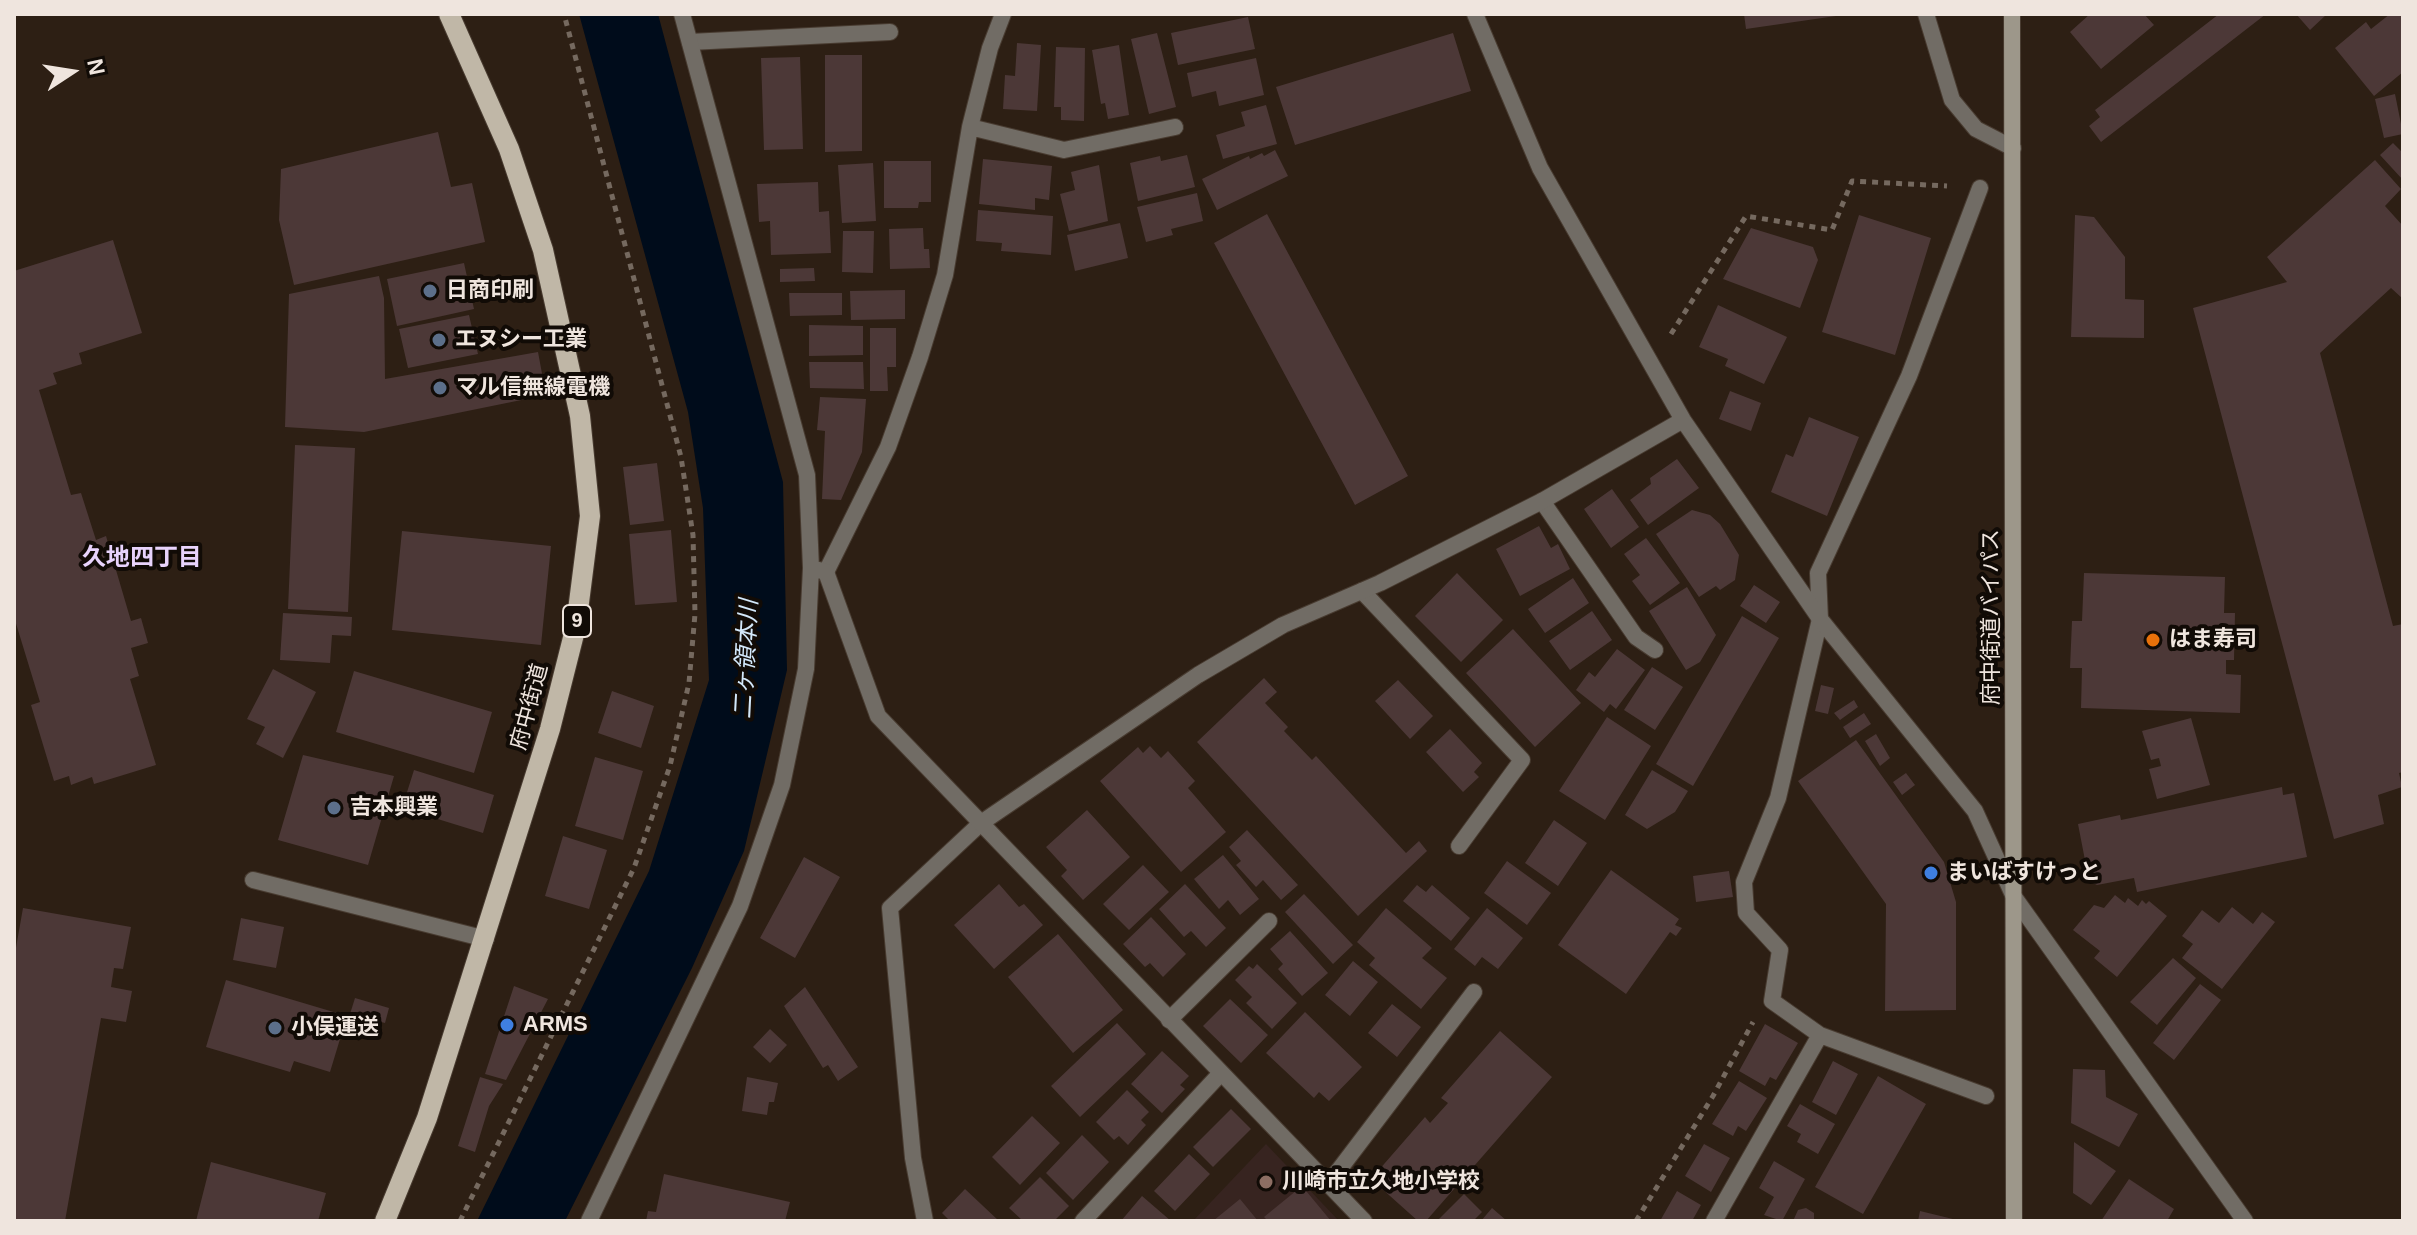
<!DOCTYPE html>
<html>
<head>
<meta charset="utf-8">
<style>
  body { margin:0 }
  #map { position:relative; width:2417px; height:1235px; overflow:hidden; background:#2d1f14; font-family:Helvetica,sans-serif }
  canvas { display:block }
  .frame { position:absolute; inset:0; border:16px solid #efe5de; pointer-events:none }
  .north { position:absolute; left:32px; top:32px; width:80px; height:80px; -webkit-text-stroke:6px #110b06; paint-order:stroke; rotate:78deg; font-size:22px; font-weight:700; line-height:32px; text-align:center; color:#efe5de }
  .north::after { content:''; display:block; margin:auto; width:28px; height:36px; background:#efe5de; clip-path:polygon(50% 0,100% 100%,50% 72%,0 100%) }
</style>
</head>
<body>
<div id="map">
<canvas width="2417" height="1235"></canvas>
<div class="frame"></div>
<div class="north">N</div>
</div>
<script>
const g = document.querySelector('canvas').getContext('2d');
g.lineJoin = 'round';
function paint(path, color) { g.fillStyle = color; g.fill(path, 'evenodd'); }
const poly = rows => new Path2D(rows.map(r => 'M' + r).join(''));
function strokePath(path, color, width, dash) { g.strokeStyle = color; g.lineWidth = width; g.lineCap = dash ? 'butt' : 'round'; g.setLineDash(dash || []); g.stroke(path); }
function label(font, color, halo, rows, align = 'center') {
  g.font = font + ' Helvetica,"Noto Sans JP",sans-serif'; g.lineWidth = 8; g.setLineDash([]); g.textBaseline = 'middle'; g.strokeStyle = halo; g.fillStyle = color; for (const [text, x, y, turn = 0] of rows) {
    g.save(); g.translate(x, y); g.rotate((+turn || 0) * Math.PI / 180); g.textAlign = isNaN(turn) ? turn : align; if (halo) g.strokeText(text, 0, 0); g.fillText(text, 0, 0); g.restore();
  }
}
paint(poly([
  [1266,1144,1339,1221,1193,1221]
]), '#372420');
paint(poly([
  [579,14,658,14,783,482,787,670,744,851,692,968,565,1221,477,1221,649,871,709,680,703,508,688,412]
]), '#000c1b');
paint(poly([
  [1744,14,1835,14,1836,16,1746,29],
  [2090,14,2144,14,2154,25,2101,69,2070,32],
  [2219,14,2266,14,2101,142,2089,126,2100,117,2095,110],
  [2296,14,2327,14,2310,30],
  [2390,14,2403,14,2403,72,2374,96,2335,48,2366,22,2371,29],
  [1248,17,1255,49,1178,65,1171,33],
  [1157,33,1176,107,1149,114,1131,39],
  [1453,33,1471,91,1295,145,1276,87],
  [1017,43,1041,45,1037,111,1003,109,1005,75,1015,76],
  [1119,45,1129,115,1108,119,1105,103,1101,104,1092,50],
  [1056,47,1085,48,1084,121,1061,120,1061,107,1054,107],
  [825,55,862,55,862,151,825,152],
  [800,57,803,149,764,150,761,58],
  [1256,58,1264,95,1219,106,1216,91,1192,97,1187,73],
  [2395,94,2403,134,2384,138,2375,99],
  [1266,105,1277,144,1223,159,1216,135,1245,126,1241,112],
  [438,132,451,187,472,183,485,242,294,285,279,220,281,169],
  [2393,143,2403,153,2403,180,2380,155],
  [1275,150,1288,176,1217,210,1202,179,1249,156,1250,159,1262,153,1264,156],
  [1187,155,1195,187,1138,201,1130,163,1160,156,1161,161],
  [983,159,1052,166,1049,200,1035,198,1035,210,979,204],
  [2375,160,2401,189,2385,206,2403,226,2403,299,2391,288,2320,353,2393,626,2403,624,2403,772,2399,773,2402,787,2378,795,2384,824,2334,839,2193,308,2287,282,2267,257],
  [884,161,931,161,931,202,919,202,918,208,884,208],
  [873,163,876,221,842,223,838,165],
  [1099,165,1108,221,1069,231,1060,194,1075,190,1071,172],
  [818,182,819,212,829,211,831,253,771,255,770,221,759,222,757,184],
  [1197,193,1203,221,1171,229,1173,235,1146,242,1137,207],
  [978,210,1053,216,1051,255,1001,251,1002,243,976,241],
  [1267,214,1408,476,1355,505,1214,243],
  [1859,215,1931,238,1895,355,1822,332],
  [2075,215,2094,217,2125,257,2125,299,2144,300,2144,338,2071,337],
  [1120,223,1128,258,1075,271,1067,235],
  [923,228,924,249,929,249,930,268,890,269,889,229],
  [1751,228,1813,247,1818,260,1800,308,1723,279],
  [843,231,874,231,873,273,842,272],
  [113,240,142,333,79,353,82,364,53,373,57,384,39,390,71,495,81,493,96,540,106,536,131,621,141,618,148,643,131,648,139,676,130,679,156,765,94,784,92,777,71,785,69,776,54,781,31,705,40,702,14,617,14,271],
  [464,263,474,309,397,326,387,279],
  [814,268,815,281,780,282,780,269],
  [379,276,384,298,385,379,538,352,546,395,364,432,285,427,289,294],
  [905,290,905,319,851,320,850,291],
  [789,293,842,293,842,315,790,316],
  [1718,305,1787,337,1764,384,1725,366,1728,359,1699,347],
  [469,315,478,354,408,368,399,329],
  [809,325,863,326,863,355,809,356],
  [870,328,896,328,896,367,887,367,888,391,870,391],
  [809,362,863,362,864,389,810,388],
  [1730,391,1761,403,1751,431,1719,419],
  [820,397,866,399,862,452,841,500,822,499,825,431,817,430],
  [1809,417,1859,437,1827,516,1771,492,1786,454,1793,457],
  [295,445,355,448,348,612,288,609],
  [1677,459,1699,488,1648,525,1630,500,1651,484,1650,478],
  [657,463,664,521,630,525,623,467],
  [1612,489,1639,527,1611,548,1584,509],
  [1692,510,1710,515,1720,524,1739,555,1735,580,1720,590,1716,586,1699,597,1656,534],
  [1539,526,1551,548,1558,544,1570,569,1520,596,1496,549],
  [671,530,677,602,635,605,629,534],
  [402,531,551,546,541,645,392,630],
  [1646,538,1680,583,1650,605,1632,581,1640,575,1624,554],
  [1457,573,1503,620,1461,662,1415,616],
  [2084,573,2225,577,2224,613,2235,613,2234,660,2226,660,2226,674,2241,675,2240,713,2081,708,2082,668,2070,668,2072,621,2082,621],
  [1573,578,1589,603,1545,633,1528,609],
  [1754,585,1780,602,1766,623,1740,606],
  [1687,587,1716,635,1700,662,1686,670,1649,611],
  [1592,611,1612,640,1570,670,1549,641],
  [283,613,352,617,351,636,332,635,330,663,280,660],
  [1742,616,1779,638,1693,786,1656,764],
  [1513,629,1581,703,1535,747,1466,673],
  [1617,649,1645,670,1616,709,1610,704,1604,712,1576,690,1589,672,1595,677],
  [1652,667,1683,687,1655,730,1624,710],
  [273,669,316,692,283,758,256,744,265,727,247,719],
  [354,671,492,712,474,773,336,732],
  [1264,678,1277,692,1265,703,1288,727,1284,731,1312,760,1316,756,1406,853,1419,841,1427,851,1358,916,1197,742],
  [1398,680,1433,716,1410,739,1375,701],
  [1821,685,1834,688,1828,714,1815,711],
  [612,691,654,706,641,748,598,733],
  [1854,700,1858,707,1840,720,1834,713],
  [1864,713,1871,724,1850,738,1843,727],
  [1607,717,1651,746,1605,820,1559,791],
  [2191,718,2210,785,2157,799,2149,769,2161,766,2159,758,2151,760,2142,731],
  [1450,729,1482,763,1474,772,1479,777,1463,792,1426,752],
  [1876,734,1890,758,1880,766,1865,741],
  [1856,740,1944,862,1956,902,1956,1010,1885,1011,1886,904,1798,781],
  [1150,746,1161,758,1168,751,1195,781,1188,788,1226,832,1181,872,1100,781,1138,747,1143,753],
  [303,755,394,776,368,865,278,840],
  [595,757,643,771,623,840,575,826],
  [414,770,494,795,483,833,402,808],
  [1652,770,1688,791,1675,812,1647,829,1625,815],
  [1906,773,1915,785,1902,795,1893,782],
  [2282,787,2283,795,2294,793,2307,857,2137,892,2134,878,2097,885,2089,881,2078,824,2120,815,2121,820],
  [1087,810,1130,857,1083,900,1061,876,1067,870,1046,847],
  [1554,820,1587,843,1558,886,1525,863],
  [1247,830,1298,885,1281,900,1263,880,1256,887,1236,865,1241,861,1229,847],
  [563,836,607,850,589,909,545,896],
  [1223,855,1259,899,1240,915,1228,900,1219,909,1194,879],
  [804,857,840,877,795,958,760,938],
  [1507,861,1551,893,1527,925,1484,893],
  [1143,865,1169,892,1129,930,1103,904],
  [1611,870,1679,919,1675,925,1682,928,1676,936,1670,932,1626,994,1558,945],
  [1729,871,1733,897,1696,902,1693,876],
  [999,884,1019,907,1024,904,1043,925,994,969,954,925],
  [1185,884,1226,928,1206,947,1191,931,1184,937,1159,909],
  [1417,885,1426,892,1432,885,1470,918,1451,941,1403,901],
  [1304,894,1353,945,1333,964,1285,912],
  [2115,895,2125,903,2128,898,2138,906,2142,900,2146,904,2149,901,2167,916,2117,977,2094,958,2100,951,2073,930,2094,905,2104,908],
  [2232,907,2253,924,2262,912,2275,922,2222,989,2182,958,2193,944,2182,936,2202,910,2219,923],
  [23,908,131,927,123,969,114,968,111,987,132,991,126,1022,101,1018,65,1221,14,1221,14,959],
  [1386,908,1432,948,1422,958,1447,978,1421,1009,1369,965,1375,958,1357,942],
  [1487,908,1523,938,1498,969,1482,957,1475,966,1454,949],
  [1151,917,1186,954,1163,977,1150,963,1145,967,1123,944],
  [241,918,284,927,276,968,233,960],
  [1290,931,1328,973,1302,996,1278,969,1283,964,1270,949],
  [1058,934,1123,1010,1073,1053,1008,977],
  [2173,958,2196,978,2157,1025,2130,1002],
  [1353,961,1378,982,1350,1016,1325,995],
  [1257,964,1297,1003,1272,1029,1246,1003,1252,997,1235,980,1249,966,1253,969],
  [226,980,347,1016,330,1072,294,1061,290,1072,206,1047],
  [2200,984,2221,1000,2174,1060,2153,1043],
  [514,986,548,999,506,1080,485,1074],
  [805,987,858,1067,838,1081,828,1065,823,1068,784,1006],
  [355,998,389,1008,385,1023,350,1014],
  [1230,999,1268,1035,1241,1063,1203,1026],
  [1392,1004,1421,1027,1397,1057,1368,1033],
  [1305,1012,1362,1067,1329,1101,1319,1092,1314,1098,1266,1053],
  [1117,1023,1146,1054,1080,1117,1051,1086],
  [1765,1024,1798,1043,1776,1080,1770,1077,1765,1086,1739,1071],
  [770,1029,787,1045,770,1063,753,1047],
  [1500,1031,1552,1077,1426,1221,1418,1221,1371,1179,1425,1117,1430,1123,1448,1103,1441,1098],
  [1162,1051,1189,1076,1180,1085,1185,1089,1162,1113,1131,1084],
  [1833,1061,1858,1074,1836,1115,1812,1102],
  [2073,1069,2105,1070,2106,1097,2138,1114,2119,1147,2071,1123],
  [1878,1076,1926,1104,1863,1214,1815,1187],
  [480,1077,503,1084,489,1106,475,1152,458,1146],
  [747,1077,778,1083,774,1102,769,1102,767,1115,742,1111],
  [1739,1081,1767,1098,1746,1131,1738,1126,1733,1136,1712,1124],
  [1127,1090,1149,1112,1141,1120,1146,1125,1128,1145,1119,1136,1114,1140,1096,1122],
  [1800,1104,1835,1124,1818,1154,1797,1142,1801,1134,1787,1126],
  [1231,1109,1251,1129,1213,1167,1193,1147],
  [1032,1116,1060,1143,1020,1185,992,1157],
  [1082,1135,1109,1162,1073,1200,1046,1173],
  [2074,1142,2116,1171,2091,1205,2073,1193],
  [1704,1144,1730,1158,1711,1192,1685,1176],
  [1189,1154,1210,1174,1175,1211,1154,1191],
  [1774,1161,1805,1179,1782,1221,1764,1215,1774,1197,1759,1188],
  [211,1162,326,1193,318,1221,196,1221],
  [664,1174,790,1202,785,1221,646,1221,648,1211,656,1212],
  [1040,1177,1069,1206,1054,1221,1023,1221,1009,1208],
  [2129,1179,2174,1209,2167,1221,2101,1221],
  [1302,1186,1331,1221,1268,1221,1264,1217],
  [965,1189,999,1221,950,1221,942,1213],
  [1677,1191,1701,1205,1692,1221,1660,1221],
  [1464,1194,1482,1212,1473,1221,1437,1221],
  [1142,1196,1171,1221,1121,1221],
  [1240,1199,1258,1221,1213,1221],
  [1492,1208,1507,1221,1481,1221],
  [1806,1208,1814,1213,1814,1221,1793,1221,1798,1210],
  [1920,1211,1957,1220,1957,1221,1918,1221]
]), '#4c3837');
const lane = poly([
  [690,42,890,32],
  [970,127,1064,150,1175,127],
  [1980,188,1909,376,1818,573,1820,619,1778,798,1744,882,1746,913,1780,950,1772,1001,1820,1035,1986,1096],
  [1542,501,1636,637,1655,650],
  [826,572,888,447,920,357,945,275,970,127,990,48,1003,14],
  [1362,591,1522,760,1459,846],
  [253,880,486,939],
  [1169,1020,1269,921],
  [1329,1183,1474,992],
  [925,1221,913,1158,890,908,981,823],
  [1083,1221,1221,1073],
  [1714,1221,1820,1035]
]);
const street = poly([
  [1475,14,1540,168,1683,420,1820,619,1975,811,2014,897,2245,1221],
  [1926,14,1952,100,1976,129,2013,148],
  [811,568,826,572,878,716,1364,1221],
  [981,823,1198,675,1283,625,1380,583,1542,501,1683,420],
  [589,1221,740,906,782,785,806,669,811,568,807,475,682,14]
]);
const secondary = poly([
  [2012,14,2014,1221]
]);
const primary = poly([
  [385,1221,427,1118,550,729,576,626,590,516,580,416,543,250,509,149,449,14]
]);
strokePath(lane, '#483b30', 18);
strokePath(street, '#483b30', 18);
strokePath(secondary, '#483b30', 18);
strokePath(primary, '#483b30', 22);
strokePath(poly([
  [1671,334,1746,216,1832,230,1852,181,1947,186],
  [460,1221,634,868,670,766,689,683,695,614,693,535,681,457,564,14],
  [1636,1221,1713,1096,1753,1022]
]), '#75695f', 5, [6, 6]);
strokePath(lane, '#716c65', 16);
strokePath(street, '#716c65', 16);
strokePath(secondary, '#9d978a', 16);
strokePath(primary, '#c0b7a7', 20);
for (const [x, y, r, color] of [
  [430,291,8,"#5c6f8a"],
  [439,340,8,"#5c6f8a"],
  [440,388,8,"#5c6f8a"],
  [2153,640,8,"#e8710a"],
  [334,808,8,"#5c6f8a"],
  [1931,873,8,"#3f7fe0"],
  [507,1025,8,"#3f7fe0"],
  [275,1028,8,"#5c6f8a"],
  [1266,1182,8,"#8d6e63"]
]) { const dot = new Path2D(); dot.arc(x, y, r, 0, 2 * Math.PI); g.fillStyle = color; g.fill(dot); strokePath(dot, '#110b06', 3); }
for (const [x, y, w] of [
  [577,621,28]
]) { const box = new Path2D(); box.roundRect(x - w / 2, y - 16, w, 32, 6); g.fillStyle = '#110b06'; g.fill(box); strokePath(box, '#efe5de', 2); }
label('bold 20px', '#efe5de', null, [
  ["9",577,621]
]);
label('bold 22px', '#efe5de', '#110b06', [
  ["日商印刷",446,291],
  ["エヌシー工業",455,340],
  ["マル信無線電機",456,388],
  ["はま寿司",2169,640],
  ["吉本興業",350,808],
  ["まいばすけっと",1947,873],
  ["ARMS",523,1025],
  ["小俣運送",291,1028],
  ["川崎市立久地小学校",1282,1182]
], 'left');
label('22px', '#efe5de', '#110b06', [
  ["府中街道バイパス",1992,617,-90],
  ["府中街道",530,707,-75]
]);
label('bold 24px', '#e8d3fc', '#110b06', [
  ["久地四丁目",142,558]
]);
label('italic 24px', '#d3e8fa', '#110b06', [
  ["二ヶ領本川",747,659,-87]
]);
</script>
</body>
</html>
